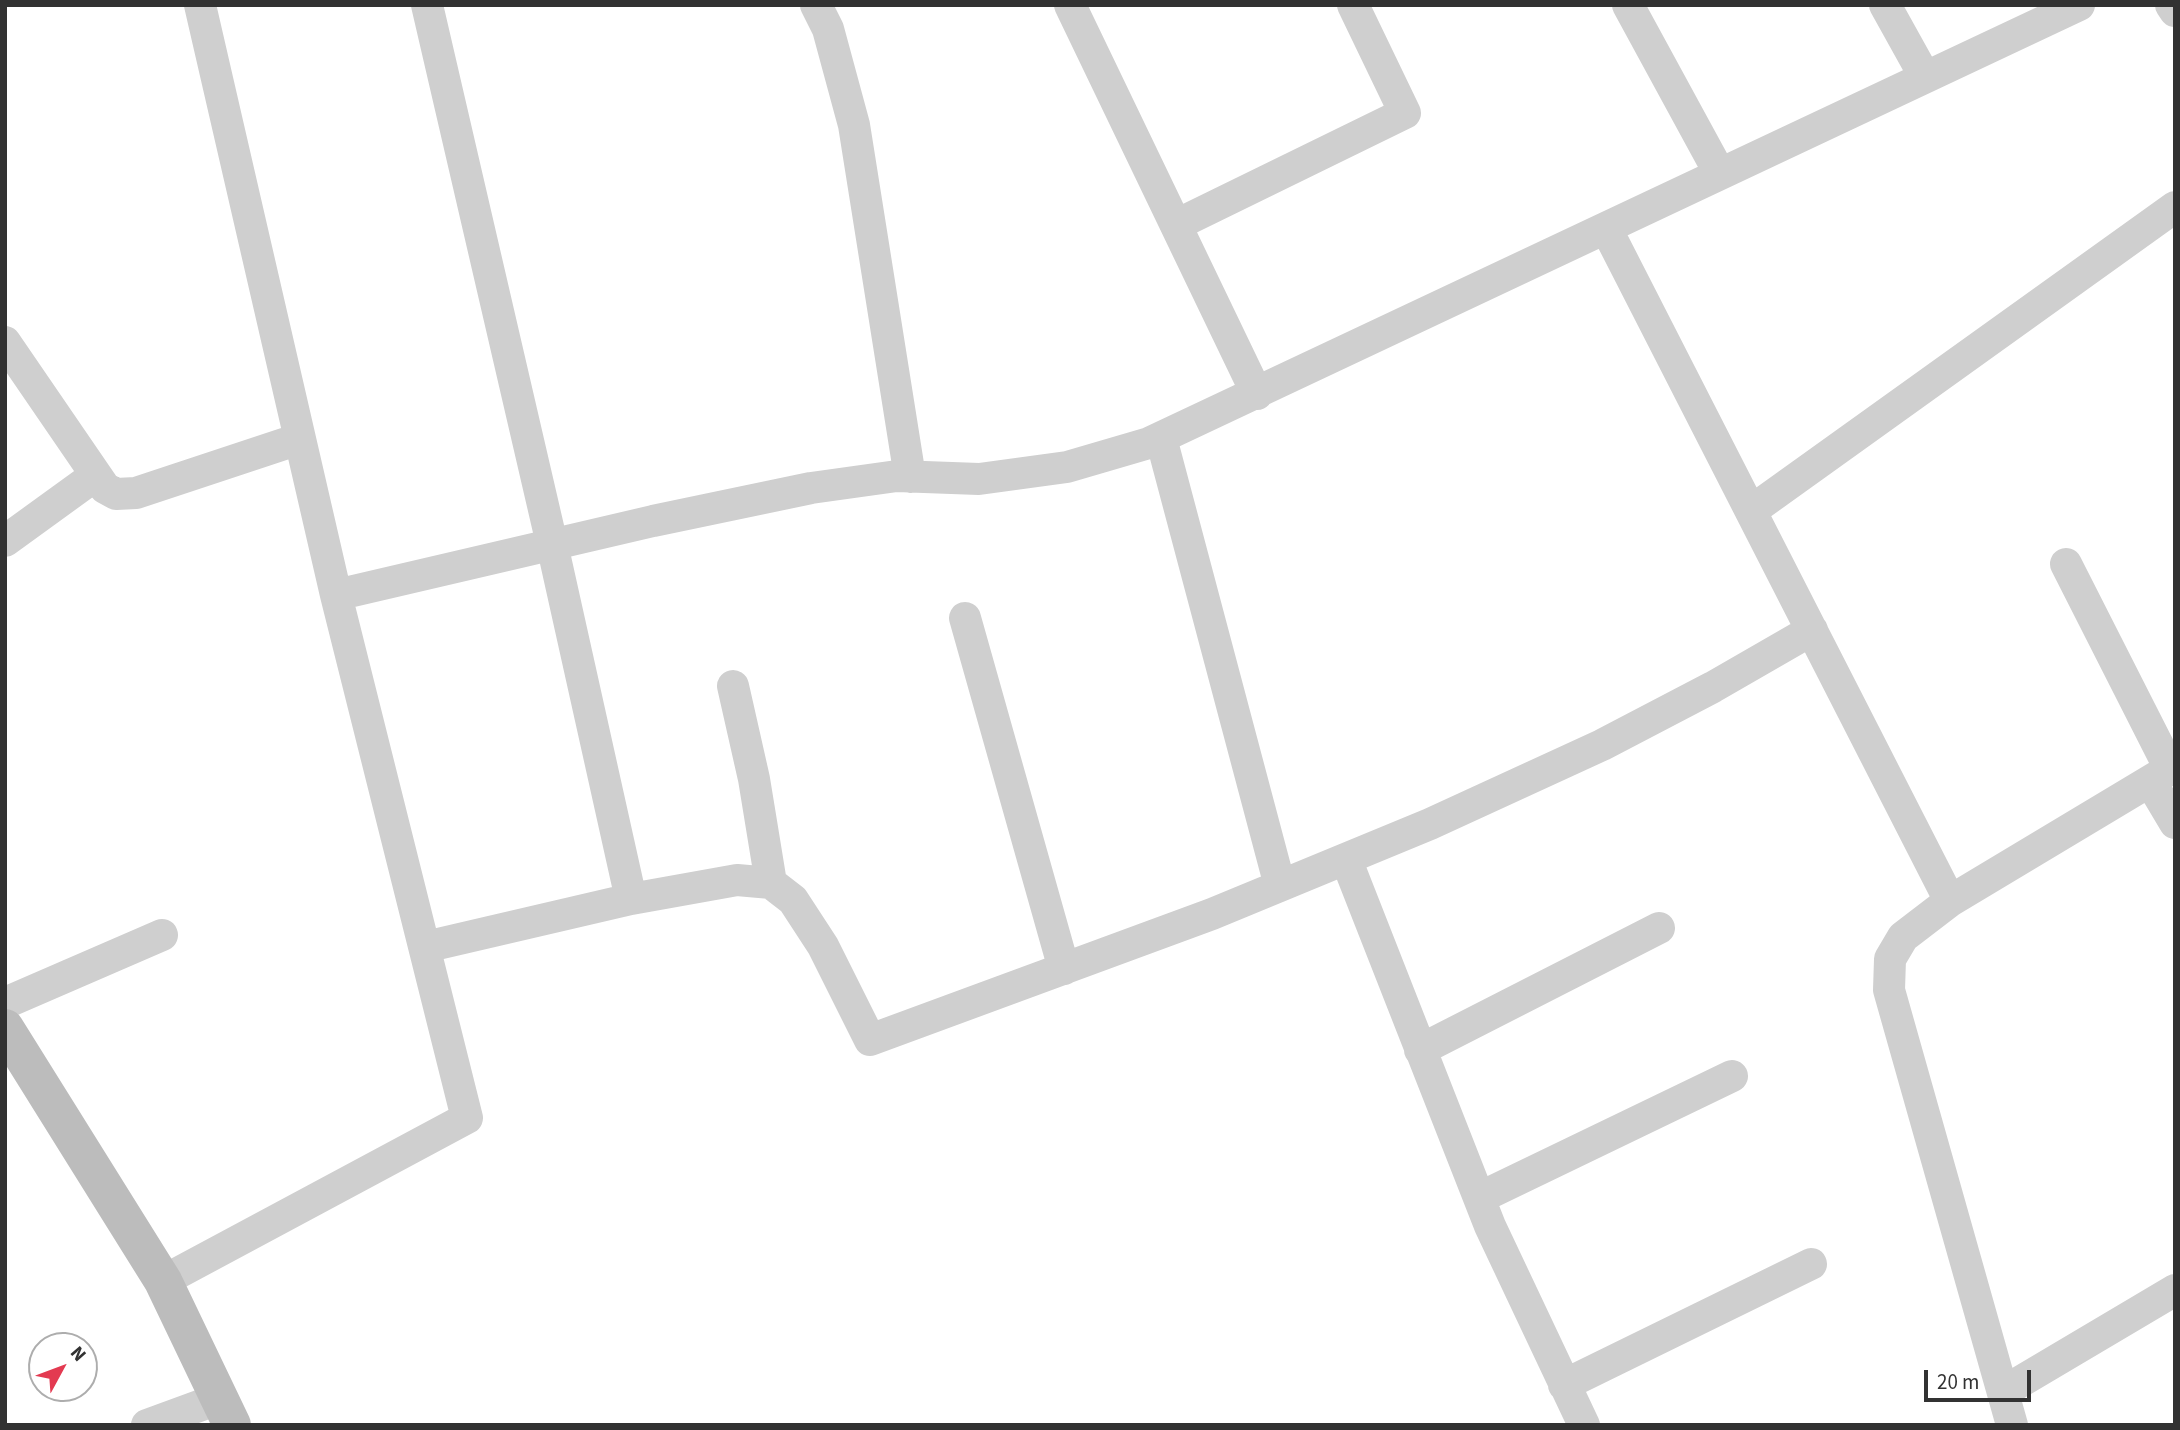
<!DOCTYPE html>
<html>
<head>
<meta charset="utf-8">
<style>
  body { margin:0 }
  #map { position:relative; width:2180px; height:1430px; overflow:hidden; background:#fff; font-family:"Source Sans 3",sans-serif }
  canvas { display:block }
  .frame { position:absolute; inset:0; border:7px solid #323232; pointer-events:none }
  .north { position:absolute; left:28px; top:1332px; width:70px; height:70px; box-sizing:border-box; background:#fff; border:2px solid #adadad; border-radius:50%; rotate:49deg; font-size:19px; font-weight:700; line-height:28px; text-align:center; color:#323232 }
  .north::after { content:''; display:block; margin:auto; width:24px; height:32px; background:#e33a51; clip-path:polygon(50% 0,100% 100%,50% 72%,0 100%) }
  .scale { position:absolute; left:1924px; top:1370px; width:107px; height:32px; box-sizing:border-box; border:4px solid #323232; border-top:0; padding-left:9px; font-size:21px; line-height:24px; white-space:nowrap; color:#323232; -webkit-text-stroke:5px #fff; paint-order:stroke }
</style>
</head>
<body>
<div id="map">
<canvas width="2180" height="1430"></canvas>
<div class="frame"></div>
<div class="north">N</div>
<div class="scale">20 m</div>
</div>
<script>
const g = document.querySelector('canvas').getContext('2d');
g.lineJoin = 'round';
const poly = rows => new Path2D(rows.map(r => 'M' + r).join(''));
function strokePath(path, color, width, dash) { g.strokeStyle = color; g.lineWidth = width; g.lineCap = dash ? 'butt' : 'round'; g.setLineDash(dash || []); g.stroke(path); }
strokePath(poly([
  [427,5,552,544,631,899],
  [816,5,828,29,854,125,910,477],
  [1070,5,1257,394],
  [1628,5,1720,174],
  [1885,5,1925,77],
  [2171,5,2175,11],
  [1176,225,1405,113,1353,5],
  [1606,228,1950,901],
  [5,342,105,488,116,494,136,493,299,439],
  [1161,438,1280,886],
  [1751,511,2175,207],
  [5,541,96,475],
  [2066,564,2170,769],
  [336,595,653,521,811,488,897,476,979,479,1067,467,1149,443,2079,5],
  [965,618,1064,969],
  [733,686,754,779,771,883],
  [2150,781,2175,823],
  [1346,859,1490,1226,1584,1425],
  [425,947,631,899,737,880,771,883,793,900,823,946,870,1040,1212,914,1430,824,1602,745,1713,687,1812,630],
  [5,1003,162,935],
  [1420,1050,1659,928],
  [1479,1198,1732,1076],
  [163,1281,467,1118,336,595,200,5],
  [1564,1385,1811,1264],
  [2003,1392,2175,1290],
  [147,1425,218,1399],
  [2012,1425,1889,990,1890,959,1903,937,1950,901,2175,766]
]), '#cfcfcf', 32);
strokePath(poly([
  [5,1028,163,1281,232,1425]
]), '#bcbcbc', 38);
</script>
</body>
</html>
